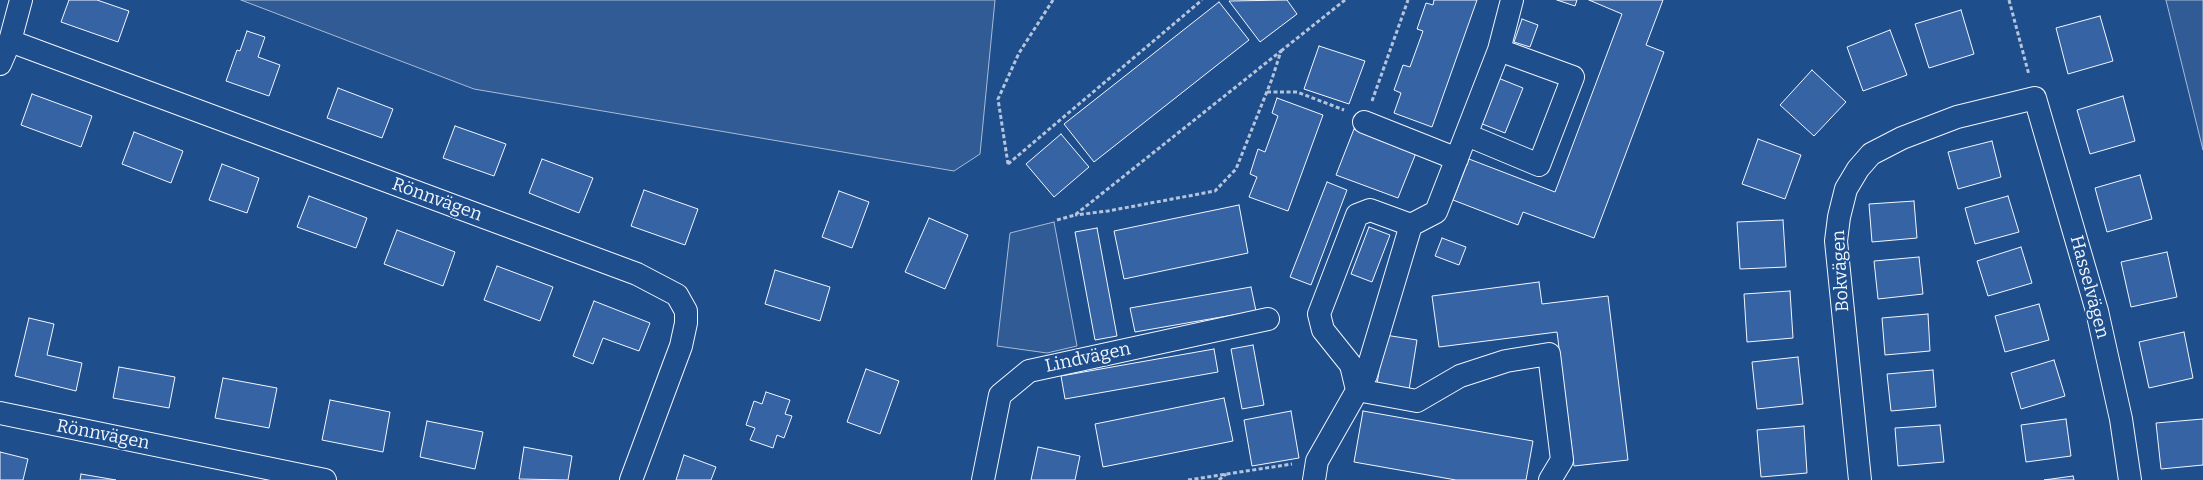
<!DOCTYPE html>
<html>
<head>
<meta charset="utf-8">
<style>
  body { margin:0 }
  canvas { display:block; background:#1f4e8c }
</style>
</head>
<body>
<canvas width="2203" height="480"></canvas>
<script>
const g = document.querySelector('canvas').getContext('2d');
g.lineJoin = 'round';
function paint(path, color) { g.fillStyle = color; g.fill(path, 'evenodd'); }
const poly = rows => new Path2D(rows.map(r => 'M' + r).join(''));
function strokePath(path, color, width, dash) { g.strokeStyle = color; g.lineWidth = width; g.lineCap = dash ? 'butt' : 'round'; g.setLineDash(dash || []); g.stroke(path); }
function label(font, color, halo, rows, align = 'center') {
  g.font = font + ' Bitter,serif'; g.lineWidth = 4; g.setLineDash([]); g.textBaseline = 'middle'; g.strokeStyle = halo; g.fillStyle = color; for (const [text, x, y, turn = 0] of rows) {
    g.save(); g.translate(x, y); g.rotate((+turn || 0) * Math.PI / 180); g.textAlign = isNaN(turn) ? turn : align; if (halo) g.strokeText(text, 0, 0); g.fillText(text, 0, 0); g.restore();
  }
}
const built = poly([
  [241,0,995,0,980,154,954,171,474,89,241,0],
  [2166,0,2203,0,2203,150,2166,0],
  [1054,222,1077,346,1047,353,997,346,1010,233,1054,222]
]);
paint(built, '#305b95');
strokePath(built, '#a8bbd7', 1);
const building = poly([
  [69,0,97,0,129,11,118,42,61,22,69,0],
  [1287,0,1297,14,1260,42,1229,1,1287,0],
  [1434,0,1477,0,1432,127,1394,113,1401,93,1394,90,1403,65,1410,67,1423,31,1417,29,1426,3,1433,5,1434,0],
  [1557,0,1577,0,1575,6,1557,0],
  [1589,0,1663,0,1646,45,1664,52,1594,238,1523,212,1518,225,1453,200,1469,159,1555,192,1622,14,1589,0],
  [1219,2,1249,40,1094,162,1064,124,1219,2],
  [1961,10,1974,54,1929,68,1915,24,1961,10],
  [2100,16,2113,61,2068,74,2056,28,2100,16],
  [1522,19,1538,25,1530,47,1514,42,1522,19],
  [1890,30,1907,75,1863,91,1847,47,1890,30],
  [247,31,265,37,258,57,280,65,269,96,226,81,237,50,240,51,247,31],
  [1319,46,1365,61,1349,104,1304,89,1319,46],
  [1812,70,1846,102,1814,136,1780,105,1812,70],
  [1498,78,1523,88,1505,133,1480,123,1498,78],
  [338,88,393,109,382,138,327,118,338,88],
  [32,94,92,116,81,147,21,125,32,94],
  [2123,96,2135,141,2090,154,2077,110,2123,96],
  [1277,98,1323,115,1288,211,1249,197,1257,177,1250,174,1258,149,1265,152,1278,116,1272,113,1277,98],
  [455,126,506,144,494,176,443,158,455,126],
  [1354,129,1416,153,1398,198,1336,175,1354,129],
  [134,132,183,151,171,183,122,164,134,132],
  [1061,134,1089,167,1054,197,1026,164,1061,134],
  [1758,139,1801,155,1785,199,1742,184,1758,139],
  [1992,141,2001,177,1958,189,1948,152,1992,141],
  [542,159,593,178,579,213,529,193,542,159],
  [222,164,259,178,247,213,209,200,222,164],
  [2140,175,2152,219,2107,232,2095,188,2140,175],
  [1327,182,1347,190,1311,285,1290,277,1327,182],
  [644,190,698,209,685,245,631,226,644,190],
  [839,191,869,202,852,248,822,237,839,191],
  [309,196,367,218,356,248,297,227,309,196],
  [2008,196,2019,232,1975,244,1965,208,2008,196],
  [1914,201,1917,238,1872,242,1869,204,1914,201],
  [1239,205,1248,253,1124,279,1114,231,1239,205],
  [929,218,968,235,945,289,905,272,929,218],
  [1783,220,1786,267,1740,269,1737,222,1783,220],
  [1369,227,1390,235,1372,282,1351,274,1369,227],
  [1097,228,1117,336,1095,340,1075,232,1097,228],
  [397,230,455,252,443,286,384,264,397,230],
  [1442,238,1466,247,1459,265,1435,256,1442,238],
  [2021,247,2032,283,1988,296,1977,261,2021,247],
  [2167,252,2177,297,2131,307,2121,262,2167,252],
  [1919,257,1923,294,1878,299,1874,261,1919,257],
  [497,266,553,287,540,321,484,300,497,266],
  [775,270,830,287,820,321,765,304,775,270],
  [1539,282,1542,304,1608,296,1628,460,1574,466,1557,332,1439,347,1432,296,1539,282],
  [1251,287,1256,311,1135,332,1130,308,1251,287],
  [1790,291,1793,338,1747,342,1744,294,1790,291],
  [594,301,650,323,639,351,603,338,593,364,573,356,594,301],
  [2039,304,2049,340,2005,352,1995,316,2039,304],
  [1928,314,1930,351,1885,355,1882,318,1928,314],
  [29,318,54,324,47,355,82,363,76,391,15,376,29,318],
  [2184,332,2193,378,2149,388,2139,342,2184,332],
  [1385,335,1417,340,1409,390,1377,384,1385,335],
  [1253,345,1264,405,1242,409,1231,349,1253,345],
  [1214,349,1218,372,1065,399,1061,376,1214,349],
  [1798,357,1803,404,1757,409,1752,362,1798,357],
  [2054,360,2065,396,2021,409,2011,373,2054,360],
  [119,367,175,377,169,408,113,398,119,367],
  [866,369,899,381,880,434,847,422,866,369],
  [1933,370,1936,407,1891,411,1887,374,1933,370],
  [223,378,277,388,269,428,215,418,223,378],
  [766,392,790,400,785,414,792,416,784,438,777,435,773,448,750,440,755,428,746,425,754,401,762,404,766,392],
  [1224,398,1233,441,1103,467,1095,424,1224,398],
  [330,400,390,412,383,452,322,440,330,400],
  [1291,411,1299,458,1252,466,1244,420,1291,411],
  [1363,411,1533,441,1526,480,1456,480,1354,462,1363,411],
  [2066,419,2071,456,2026,462,2021,425,2066,419],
  [2203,419,2203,465,2161,469,2156,423,2203,419],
  [427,421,483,432,475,469,420,457,427,421],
  [1940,425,1944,462,1898,466,1895,428,1940,425],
  [1804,426,1807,473,1761,477,1757,430,1804,426],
  [524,447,572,456,568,480,519,479,524,447],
  [1038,447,1080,456,1075,480,1031,480,1038,447],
  [0,452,28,459,23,480,0,480,0,452],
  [684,455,716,467,711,480,676,480,684,455],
  [81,474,116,480,80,480,81,474],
  [2073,476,2074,480,2044,480,2073,476]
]);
paint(building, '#3563a3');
strokePath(building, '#f2f6ff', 1);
const street = poly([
  [10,41,637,274,677,295,686,311,686,323,681,346,631,480],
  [0,64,10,41,21,0],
  [1364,122,1457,159],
  [1467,135,1539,165,1573,77,1499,50],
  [1411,225,1370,210,1357,215,1319,314,1323,330,1351,365,1357,390,1417,401,1460,376,1506,361,1549,354,1562,460,1550,480],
  [0,413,325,480],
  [983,480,1000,395,1029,371,1268,319],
  [1314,480,1317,461,1366,375,1411,225,1436,212,1499,50,1512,0],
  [1860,480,1836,241,1839,217,1846,189,1858,169,1871,154,1902,138,1957,117,2035,98,2097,311,2121,419,2130,480]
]);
strokePath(street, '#f2f6ff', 24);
strokePath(poly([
  [2009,0,2029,75],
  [1281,51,1345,0],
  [1267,92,1297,92,1344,110],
  [1372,101,1408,0],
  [1008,164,1202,0],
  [1008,164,998,99,1019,53,1053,0],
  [1057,220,1075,215,1281,51,1272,79,1236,169,1215,191,1108,211,1075,215],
  [1188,480,1292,464],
  [1219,480,1226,474]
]), '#b3c4dc', 3, [4, 2.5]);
strokePath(street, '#1f4e8c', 22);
label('18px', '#f2f6ff', '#1f4e8c', [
  ["Rönnvägen",437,200,20],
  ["Bokvägen",1841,271,-93],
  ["Hasselvägen",2089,287,75],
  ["Lindvägen",1088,358,-12],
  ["Rönnvägen",103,435,11]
]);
</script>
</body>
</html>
